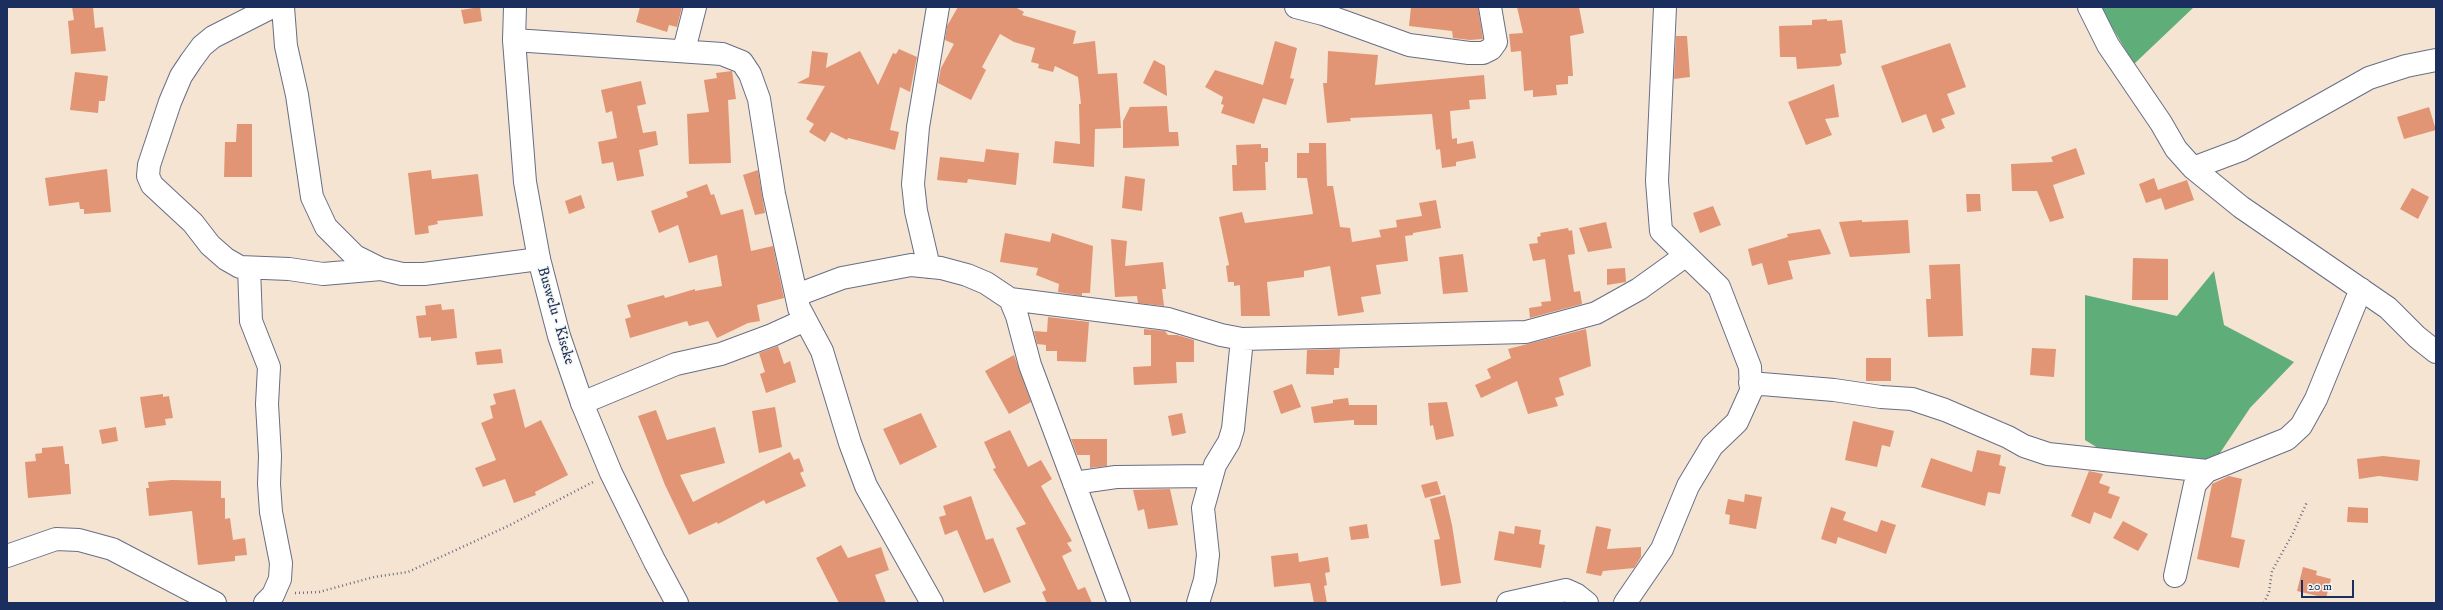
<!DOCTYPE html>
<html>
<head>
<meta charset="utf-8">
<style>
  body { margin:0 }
  #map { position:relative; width:2443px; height:610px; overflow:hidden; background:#f5e4d1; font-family:"IM FELL DW Pica",serif }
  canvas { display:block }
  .frame { position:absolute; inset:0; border:8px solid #1b2f5e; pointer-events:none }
  .scale { position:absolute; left:2301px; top:580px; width:53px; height:18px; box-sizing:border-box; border:2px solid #1b2f5e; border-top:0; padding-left:5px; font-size:12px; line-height:14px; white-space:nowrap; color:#1b2f5e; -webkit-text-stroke:3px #f6f6f2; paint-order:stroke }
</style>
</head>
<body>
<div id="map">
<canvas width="2443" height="610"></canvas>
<div class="frame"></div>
<div class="scale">20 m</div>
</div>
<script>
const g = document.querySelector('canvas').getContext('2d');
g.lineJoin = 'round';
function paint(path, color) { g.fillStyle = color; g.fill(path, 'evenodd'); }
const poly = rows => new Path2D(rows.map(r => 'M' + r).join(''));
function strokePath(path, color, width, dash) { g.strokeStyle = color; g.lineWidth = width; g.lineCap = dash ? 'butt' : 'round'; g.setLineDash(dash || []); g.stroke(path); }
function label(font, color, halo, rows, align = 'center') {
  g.font = font + ' "IM FELL DW Pica",serif'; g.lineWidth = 3; g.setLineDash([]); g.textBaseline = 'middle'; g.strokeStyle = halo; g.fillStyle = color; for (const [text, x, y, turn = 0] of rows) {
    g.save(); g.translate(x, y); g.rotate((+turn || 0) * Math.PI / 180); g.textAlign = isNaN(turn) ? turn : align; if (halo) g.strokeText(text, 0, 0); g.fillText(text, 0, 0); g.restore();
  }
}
paint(poly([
  [2100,7,2194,7,2134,64],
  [2214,271,2224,325,2294,362,2250,408,2212,465,2106,453,2085,440,2085,295,2177,316]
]), '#5fae79');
paint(poly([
  [72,7,93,7,95,28,103,27,106,51,71,54,68,21,74,20],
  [480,7,482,21,464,24,461,10],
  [640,7,682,7,677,27,669,25,667,32,636,22],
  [958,7,1015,7,1024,12,1022,15,1076,31,1073,44,1095,41,1098,74,1117,73,1121,128,1095,129,1094,167,1053,163,1055,141,1080,144,1079,104,1081,104,1078,77,1055,66,1053,72,1038,68,1039,64,1031,62,1035,48,1014,42,1000,34,982,67,986,70,971,100,938,83,941,68,954,44,945,40,947,26],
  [1411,7,1478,7,1483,39,1470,40,1453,38,1452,31,1409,26],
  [1517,7,1579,7,1584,33,1570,36,1573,76,1568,76,1568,84,1556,85,1557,95,1533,97,1533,90,1524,91,1521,51,1511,52,1509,34,1523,33],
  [1827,19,1827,21,1842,20,1846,53,1840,54,1842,64,1839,66,1797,69,1796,57,1780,57,1779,26,1812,25,1812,20],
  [1676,36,1687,36,1690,77,1674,79],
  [1275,41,1297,48,1290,78,1294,79,1286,105,1263,98,1254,124,1221,113,1224,105,1221,104,1223,97,1205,87,1215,70,1263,85],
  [1950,43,1966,87,1947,94,1955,114,1941,119,1945,128,1933,133,1926,114,1902,123,1881,66],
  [899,49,917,57,910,92,900,87,890,130,899,132,895,150,848,138,847,140,831,132,825,142,809,132,814,124,806,119,825,86,797,83,809,77,812,51,828,53,826,68,860,51,878,85,893,53,896,54],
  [1328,51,1378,55,1375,85,1484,75,1486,99,1469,100,1470,109,1450,111,1452,139,1457,138,1457,144,1473,141,1476,158,1456,162,1456,166,1442,168,1440,149,1436,150,1432,114,1350,118,1351,121,1327,123,1323,83,1327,83],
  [1154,60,1165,66,1167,96,1143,83],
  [732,71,736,99,728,100,731,163,689,164,687,114,709,112,704,80,717,78,716,73],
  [75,72,108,76,105,101,99,101,98,113,70,110],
  [641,81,646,104,637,106,643,133,656,131,658,145,639,150,644,176,617,181,613,162,602,164,598,142,617,138,612,111,606,113,601,90],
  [1834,84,1839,117,1825,119,1832,135,1806,145,1788,102],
  [1167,106,1169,132,1178,132,1179,146,1123,148,1123,121,1130,107],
  [2429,107,2436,130,2404,139,2397,117],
  [237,124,252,124,252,177,224,177,225,142,236,142],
  [1309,143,1326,143,1327,186,1333,186,1340,227,1350,228,1352,242,1381,237,1379,230,1397,227,1396,220,1422,216,1419,203,1436,200,1441,228,1413,233,1413,235,1405,236,1408,261,1376,265,1381,294,1361,297,1364,312,1338,316,1330,266,1304,271,1304,277,1267,282,1270,316,1241,316,1240,285,1234,286,1234,282,1228,282,1226,266,1229,265,1219,217,1242,212,1245,223,1313,214,1307,178,1297,178,1297,153,1309,153],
  [1261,144,1261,148,1268,148,1268,162,1265,162,1266,190,1233,191,1232,165,1237,165,1236,145],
  [2076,148,2085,174,2053,185,2064,218,2050,222,2037,191,2012,191,2011,164,2053,162,2051,157],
  [986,149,1019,153,1016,185,968,179,967,183,937,180,940,157,984,162],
  [107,169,111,212,84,214,84,209,80,209,79,202,49,206,45,178],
  [431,170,432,179,478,174,483,216,437,221,438,224,428,226,429,233,415,235,408,173],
  [758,170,765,213,755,215,743,175],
  [1125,176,1145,179,1142,211,1122,208],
  [2154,178,2158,190,2187,180,2194,200,2165,210,2161,198,2146,203,2139,184],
  [707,184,711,195,714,194,721,215,743,209,751,251,773,246,784,298,757,305,760,321,748,323,717,338,708,321,689,326,687,321,630,338,625,319,631,317,627,305,664,295,665,298,695,289,695,291,722,286,717,255,689,263,678,225,659,233,651,211,688,197,686,192],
  [2412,188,2429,197,2418,219,2400,209],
  [1966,194,1980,194,1981,211,1967,212],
  [581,195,585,208,569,214,565,201],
  [1713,206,1721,225,1700,233,1693,213],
  [1862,220,1862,222,1908,220,1910,253,1850,257,1839,222],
  [1606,222,1612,248,1588,252,1579,228],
  [1568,228,1569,231,1572,230,1575,254,1568,255,1574,292,1580,291,1582,304,1530,318,1529,308,1542,306,1541,302,1551,301,1545,259,1533,261,1529,244,1538,243,1537,237,1541,236,1540,233],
  [1820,229,1831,254,1788,261,1793,279,1768,285,1762,263,1752,266,1748,249,1788,237,1787,234],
  [1005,233,1050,242,1052,233,1093,246,1090,293,1082,293,1082,296,1058,292,1059,284,1036,275,1038,268,1000,262],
  [1111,239,1127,241,1125,266,1163,262,1166,289,1162,289,1164,306,1138,303,1137,296,1115,297],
  [1463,254,1468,292,1443,294,1439,257],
  [2133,258,2168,259,2168,300,2132,300],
  [1960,264,1963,336,1928,337,1926,299,1931,299,1929,265],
  [1625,268,1626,282,1607,285,1607,269],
  [441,304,442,310,454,309,457,338,431,341,431,337,419,338,416,316,426,315,425,306],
  [1048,317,1089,322,1086,362,1057,361,1057,351,1046,351,1046,345,1037,344,1034,331,1047,332],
  [1144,329,1165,331,1168,335,1177,335,1194,340,1194,362,1176,362,1177,383,1134,385,1133,367,1151,366,1151,335,1144,335],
  [1586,329,1591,366,1559,378,1564,395,1555,398,1558,406,1528,414,1517,381,1481,398,1475,385,1491,378,1487,369,1511,358,1508,349],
  [778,346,784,364,790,361,796,382,766,393,760,374,765,372,759,353],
  [2032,348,2056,349,2054,377,2030,375],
  [501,349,503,363,477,365,475,352],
  [1340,349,1339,368,1334,368,1334,375,1306,374,1307,350],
  [1014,355,1031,402,1009,414,985,371],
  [1866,358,1891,358,1891,381,1866,381],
  [1292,384,1301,407,1281,414,1273,391],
  [515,389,525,428,541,420,568,475,535,492,536,495,514,503,505,479,483,487,475,468,496,460,481,423,493,418,490,406,496,404,493,394],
  [163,394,163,397,169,396,173,418,165,419,166,425,145,428,140,397],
  [1348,398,1349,405,1377,405,1377,425,1354,425,1354,420,1314,423,1311,407,1333,403,1333,400],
  [1447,402,1454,436,1436,440,1433,425,1430,426,1428,403],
  [775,407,782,447,759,453,752,411],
  [656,410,667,440,715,427,725,463,680,475,693,502,790,452,794,460,799,458,804,471,800,473,806,486,766,504,764,500,718,524,717,522,689,535,665,485,638,416],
  [921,413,937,447,900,465,883,429],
  [1182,413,1186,433,1172,436,1168,416],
  [1853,421,1894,431,1890,447,1882,445,1877,467,1845,460],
  [116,427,118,441,102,444,99,430],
  [1010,430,1028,467,1041,460,1052,479,1041,486,1072,541,1067,543,1072,551,1062,556,1078,590,1085,587,1092,603,1047,603,1042,592,1046,590,1016,528,1026,524,993,469,996,468,984,442],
  [1071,439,1107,439,1107,466,1090,468,1090,455,1077,455],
  [63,446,65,464,69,464,71,494,28,498,25,462,36,461,35,454,42,453,42,448],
  [1977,450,2001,455,1999,465,2006,467,2000,494,1988,492,1985,506,1921,487,1931,458,1972,472],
  [2383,456,2420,460,2418,481,2379,476,2359,479,2357,459],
  [2089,471,2103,474,2099,483,2110,487,2108,493,2120,497,2111,519,2094,512,2090,524,2071,516],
  [2229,476,2242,479,2231,537,2245,540,2239,568,2197,559,2212,484],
  [172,480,221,481,221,498,225,498,225,519,230,518,233,540,245,538,247,555,235,556,235,561,198,565,192,511,149,516,146,488,149,488,148,482],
  [1437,481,1441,494,1425,498,1421,485],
  [1170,489,1178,525,1148,529,1144,509,1138,511,1133,490],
  [1745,494,1762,497,1756,529,1729,524,1730,515,1725,514,1728,499,1744,502],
  [1445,495,1452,525,1461,583,1441,586,1434,540,1440,539,1430,499],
  [971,496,986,540,993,538,1011,582,984,593,957,530,945,535,939,517,946,515,943,506],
  [1831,507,1846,512,1843,520,1877,532,1881,520,1896,525,1886,554,1838,537,1836,544,1821,539],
  [2348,507,2368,508,2368,523,2347,522],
  [2123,521,2148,534,2138,551,2113,538],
  [1367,524,1369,538,1351,540,1349,527],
  [1515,526,1541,530,1539,544,1545,545,1541,568,1494,560,1499,531,1514,534],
  [1596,526,1611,529,1607,549,1641,547,1641,557,1634,568,1603,571,1601,576,1586,573],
  [841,545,848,558,881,547,889,570,875,575,886,603,839,603,816,558],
  [1298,553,1299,562,1328,557,1330,572,1325,573,1327,585,1324,586,1327,603,1314,603,1310,583,1274,587,1271,556],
  [2303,567,2317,571,2316,575,2331,579,2326,598,2297,591]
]), '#e19575');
const minor = poly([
  [272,7,213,37,202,46,191,61,181,76,170,102,149,165,148,176,152,185,193,223,210,245,226,259,240,267,289,269,323,274,381,269],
  [283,7,286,46,297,95,312,197,326,227,355,256,381,269,402,274,424,274,539,259],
  [1296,7,1323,14,1409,45,1469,53,1483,53,1491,49,1496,42,1490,7],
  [2089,7,2108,45,2161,123,2176,149,2193,168,2241,207,2388,308,2417,337,2436,352],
  [514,40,722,54,742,62,750,74,759,99,774,194,799,308,822,351,850,443,866,486,932,603],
  [684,50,695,7],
  [2193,168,2241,150,2369,78,2406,66,2436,60],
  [929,267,916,211,913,184,918,127,938,7],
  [249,268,251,321,269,367,267,404,270,456,269,484,271,512,281,563,280,579,273,595,265,603],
  [797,295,842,278,911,265,941,268,967,275,986,283,1010,299,1017,316,1030,365,1119,603],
  [1010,299,1168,319,1221,335,1242,339,1526,332,1596,313,1639,289,1685,256],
  [1750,383,1834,390,1881,397,1912,399,1945,410,2008,437,2024,446,2048,454,2207,471],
  [582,403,676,364,721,354,772,335,805,320],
  [1074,483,1116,477,1211,476],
  [7,556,56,539,79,540,112,549,215,603],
  [2175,576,2195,484,2207,471,2287,439,2301,426,2316,399,2361,289],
  [1198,603,1205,580,1208,555,1203,508,1215,465,1229,442,1233,429,1242,339],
  [1508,603,1566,590,1577,595,1587,603],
  [1625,603,1662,549,1688,486,1712,446,1737,422,1751,391,1750,367,1719,287,1661,231,1657,181,1665,7]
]);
const major = poly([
  [515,7,514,40,525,182,539,259,559,336,582,403,611,473,655,562,677,603]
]);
strokePath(minor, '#676e86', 24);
strokePath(major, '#676e86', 24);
strokePath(poly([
  [295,593,319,592,374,577,408,572,508,526,595,481],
  [2264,603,2269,592,2272,571,2293,533,2307,502]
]), '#676e86', 2.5, [1, 3]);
strokePath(minor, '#fff', 22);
strokePath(major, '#fff', 22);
label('15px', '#1b2f5e', '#f6f6f2', [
  ["Buswelu - Kiseke",555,316,74]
]);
</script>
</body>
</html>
